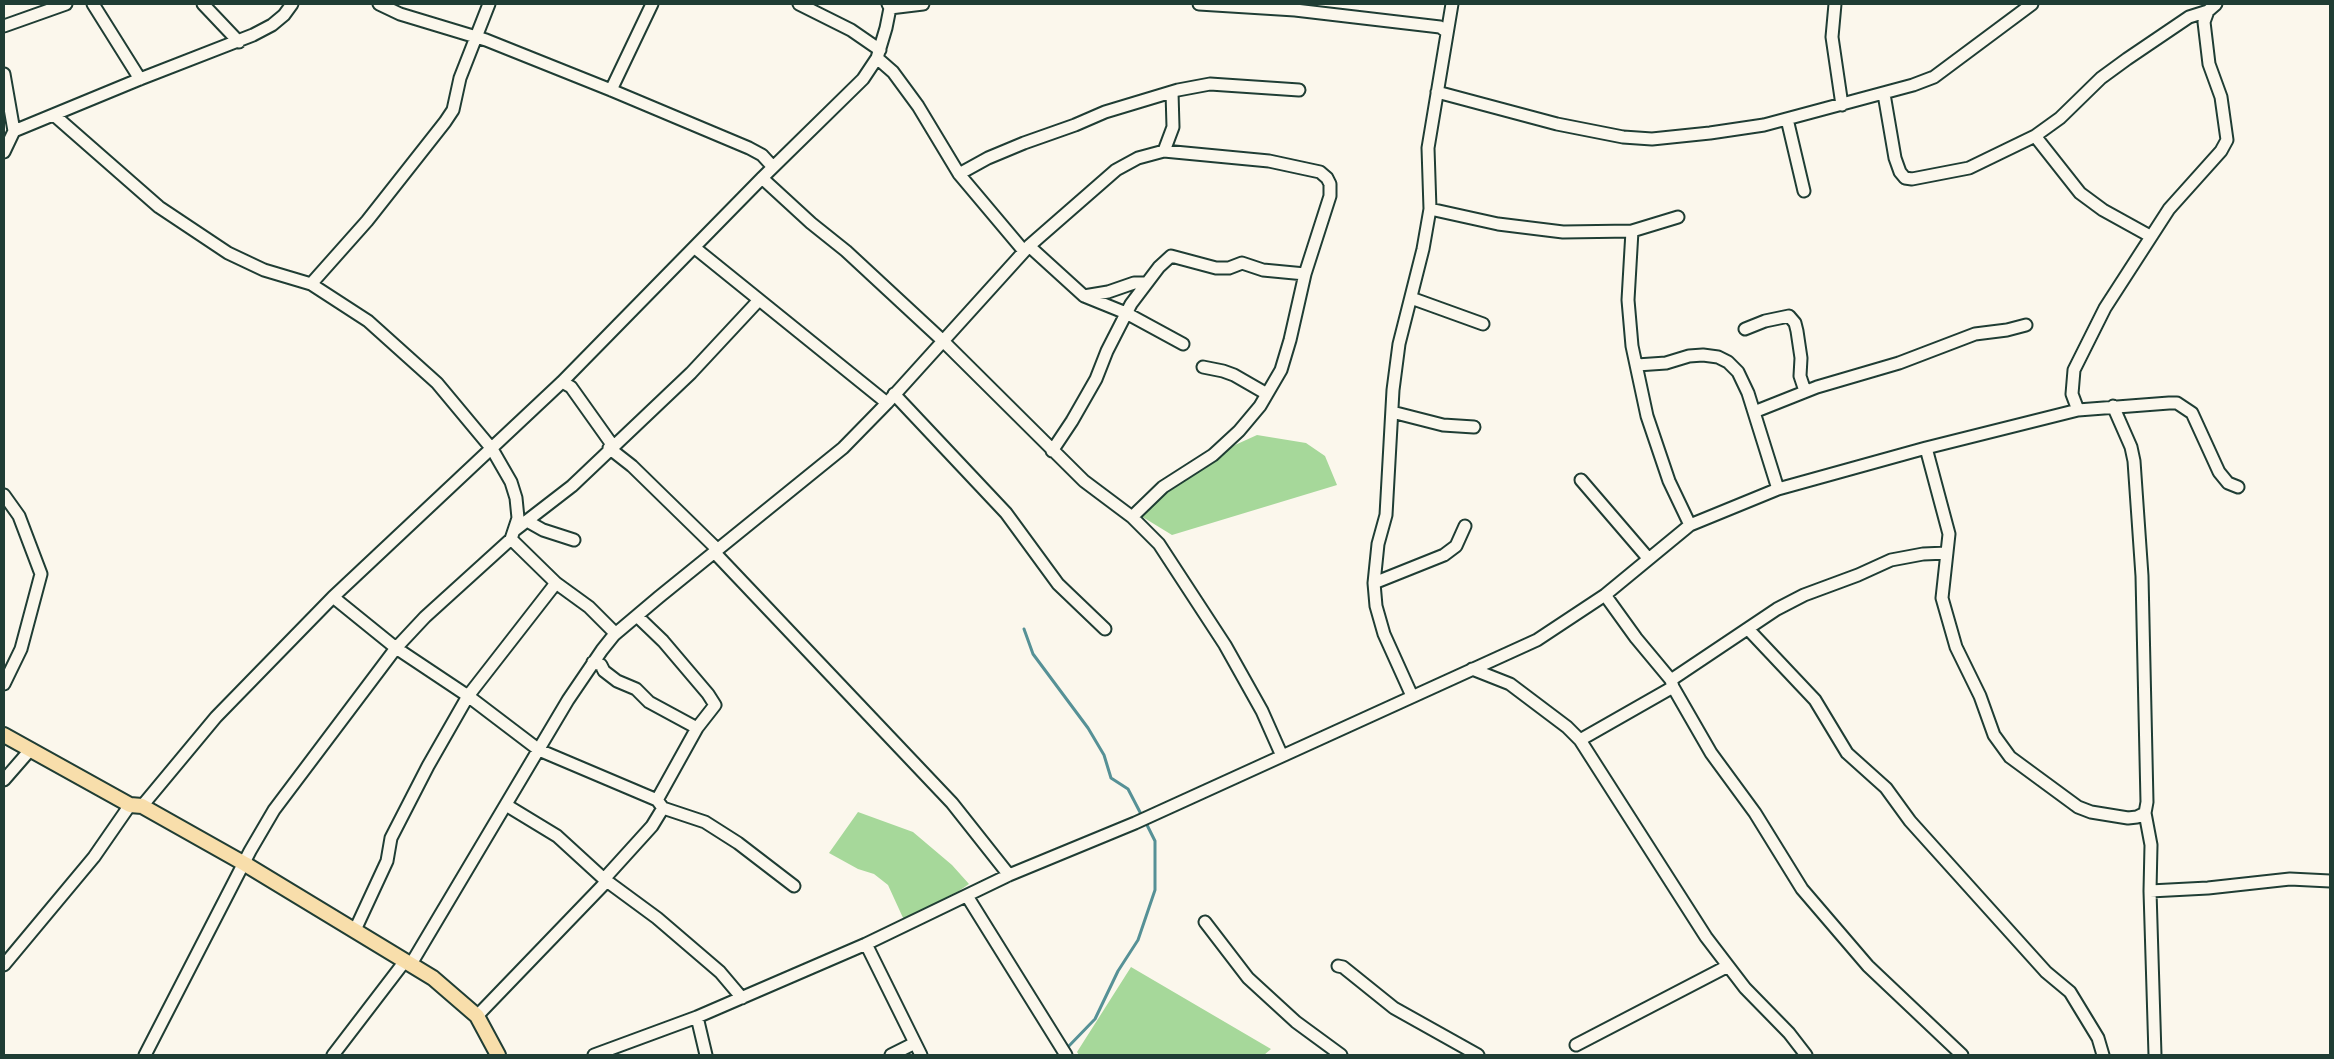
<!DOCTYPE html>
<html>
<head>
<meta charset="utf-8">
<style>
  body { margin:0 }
  #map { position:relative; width:2334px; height:1059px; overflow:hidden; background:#fbf7ec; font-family:Dekko,sans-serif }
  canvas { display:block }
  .frame { position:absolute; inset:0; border:5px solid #1f3d34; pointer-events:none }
</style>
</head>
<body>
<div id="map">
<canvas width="2334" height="1059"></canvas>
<div class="frame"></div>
</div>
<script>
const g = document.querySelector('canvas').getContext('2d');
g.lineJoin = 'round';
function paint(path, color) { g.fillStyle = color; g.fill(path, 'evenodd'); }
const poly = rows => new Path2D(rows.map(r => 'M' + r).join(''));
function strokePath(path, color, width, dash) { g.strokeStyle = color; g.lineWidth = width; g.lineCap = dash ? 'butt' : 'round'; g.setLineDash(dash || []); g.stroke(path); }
paint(poly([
  [1257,435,1306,443,1325,456,1337,485,1172,535,1141,516,1161,497,1235,445],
  [858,812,913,832,952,865,969,884,959,891,904,920,888,885,874,874,858,869,829,853],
  [1131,967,1271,1049,1264,1055,1079,1055,1077,1052]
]), '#a6d89a');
strokePath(poly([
  [1024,629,1033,654,1088,728,1104,755,1111,778,1128,789,1142,816],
  [1066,1049,1095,1019,1118,971,1138,940,1155,890,1155,841,1145,821]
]), '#569196', 3);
const minor = poly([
  [93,4,140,79],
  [203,4,239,42],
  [379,4,400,14,486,40,611,90,749,148,762,155,773,167],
  [799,4,851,30,880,50],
  [1199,4,1295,10,1440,27,1447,32],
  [1835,4,1832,37,1842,105],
  [890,8,923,4],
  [4,26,66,4],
  [877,58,893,72,918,106,959,174,1023,250],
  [4,74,14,131,4,152],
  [611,90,652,4],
  [1437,92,1557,124,1623,137,1652,139,1710,133,1764,125,1913,85,1934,77,2032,4],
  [1884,94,1895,158,1900,172,1905,178,1912,179,1969,168,2035,136,2060,118,2101,78,2127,59,2189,17,2208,11],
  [54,115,159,207,228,253,264,270,311,284,368,321,437,383,492,449,511,482,516,498,518,518,511,539,425,617,396,648,274,810,250,851,145,1055],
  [1787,119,1804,191],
  [14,131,140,79,253,35,272,25,284,15,292,4],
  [2035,136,2080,193,2103,210,2150,236],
  [1164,151,1173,127,1172,92],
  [959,174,988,158,1024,143,1075,125,1105,112,1178,90,1210,84,1299,90],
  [762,178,811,223,846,251,942,340,1084,481,1132,517,1159,544,1225,645,1262,711,1282,756],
  [1430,209,1498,224,1563,232,1632,231,1678,217],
  [1632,231,1628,300,1632,346,1647,416,1669,481,1690,525],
  [1029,246,1084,296,1126,313,1183,344],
  [695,248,887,403],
  [311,284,367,221,445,122,453,110,460,78,489,4],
  [1084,296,1108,292,1134,283,1146,283],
  [1411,298,1483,324],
  [1745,329,1765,321,1789,316,1795,323,1797,331,1801,358,1800,376,1805,391],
  [1637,365,1666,363,1689,356,1703,355,1718,357,1728,362,1738,372,1748,393,1778,489],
  [1203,367,1223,371,1234,375,1267,394],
  [562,382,571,387,613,446],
  [894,394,1006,513,1058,584,1105,629],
  [2113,406,2131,447,2134,461,2142,576,2147,802,2145,813,2151,845,2150,891,2155,1055],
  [2078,410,2072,394,2074,370,2105,308,2169,209,2221,151,2227,140,2221,97,2209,64,2204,22,2208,11,2216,4],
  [1392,412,1443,425,1474,427],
  [1754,412,1817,387,1899,363,1975,334,2007,330,2026,325],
  [609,448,632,466,718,550],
  [1926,448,1949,534,1942,598,1956,647,1980,696,1994,735,2010,757,2078,807,2091,812,2128,818,2137,817,2145,813],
  [1052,451,1072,421,1096,379,1107,351,1131,304,1159,267,1171,256,1216,268,1229,268,1242,263,1263,270,1305,274],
  [1581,480,1648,558],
  [4,495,19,516,41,574,21,649,4,684],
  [527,521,543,530,574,540],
  [515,530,572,486,691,373,759,300],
  [511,539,556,583,589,607,612,630,614,635],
  [715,553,952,803,1009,875],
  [1374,583,1444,555,1456,546,1465,526],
  [333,597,396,648,468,696,539,750,657,800,663,808,705,822,738,843,794,886],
  [637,616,663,641,708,694,715,705,697,728,657,800],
  [1748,629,1815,700,1847,753,1886,788,1910,821,2046,972,2070,992,2098,1038,2103,1055],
  [593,662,601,665,604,671,617,681,636,689,649,702,697,728],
  [1472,669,1510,684,1567,727,1580,740,1706,937,1745,988,1789,1033,1806,1055],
  [1671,680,1777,609,1804,595,1858,575,1891,560,1923,554,1947,553],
  [1673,687,1711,753,1755,813,1802,889,1868,966,1962,1055],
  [1412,696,1384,634,1376,606,1374,583,1378,544,1386,515,1393,390,1399,344,1423,249,1430,209,1428,148,1452,4],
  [1580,740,1673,687,1671,680,1636,638,1605,595],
  [4,780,31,749],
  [506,805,557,836,604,879,657,918,720,972,742,998],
  [142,806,216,717,333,597,562,382,762,178,863,79,877,58,886,28,890,8,888,4],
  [604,879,652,826,663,808],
  [2150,891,2208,888,2290,879,2330,881],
  [967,896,1066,1055],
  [1205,922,1248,978,1296,1022,1341,1055],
  [355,930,387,861,391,838,428,766,468,696,556,583],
  [866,944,921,1055],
  [411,964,568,700,602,650,614,635,659,597,843,448,887,403,1029,246,1116,170,1138,158,1164,151,1269,161,1320,172,1327,178,1330,184,1330,196,1305,274,1290,340,1281,370,1260,406,1239,431,1213,455,1163,487,1132,517],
  [4,965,94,857,130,805],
  [1338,966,1343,967,1394,1008,1478,1055],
  [477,1016,607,881],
  [697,1017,706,1055],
  [1576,1045,1728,966],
  [333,1055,405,961],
  [594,1055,697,1017,866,944,1009,875,1135,823,1537,640,1605,595,1690,525,1778,489,1926,448,2078,410,2169,403,2177,403,2192,413,2219,472,2228,483,2238,487],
  [891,1055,915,1043]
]);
const major = poly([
  [4,735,130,805,142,806,245,864,433,978,477,1016,498,1055]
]);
strokePath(minor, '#1f3d34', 15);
strokePath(major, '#1f3d34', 18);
strokePath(minor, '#fbf7ec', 11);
strokePath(major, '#f8deab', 14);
</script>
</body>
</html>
